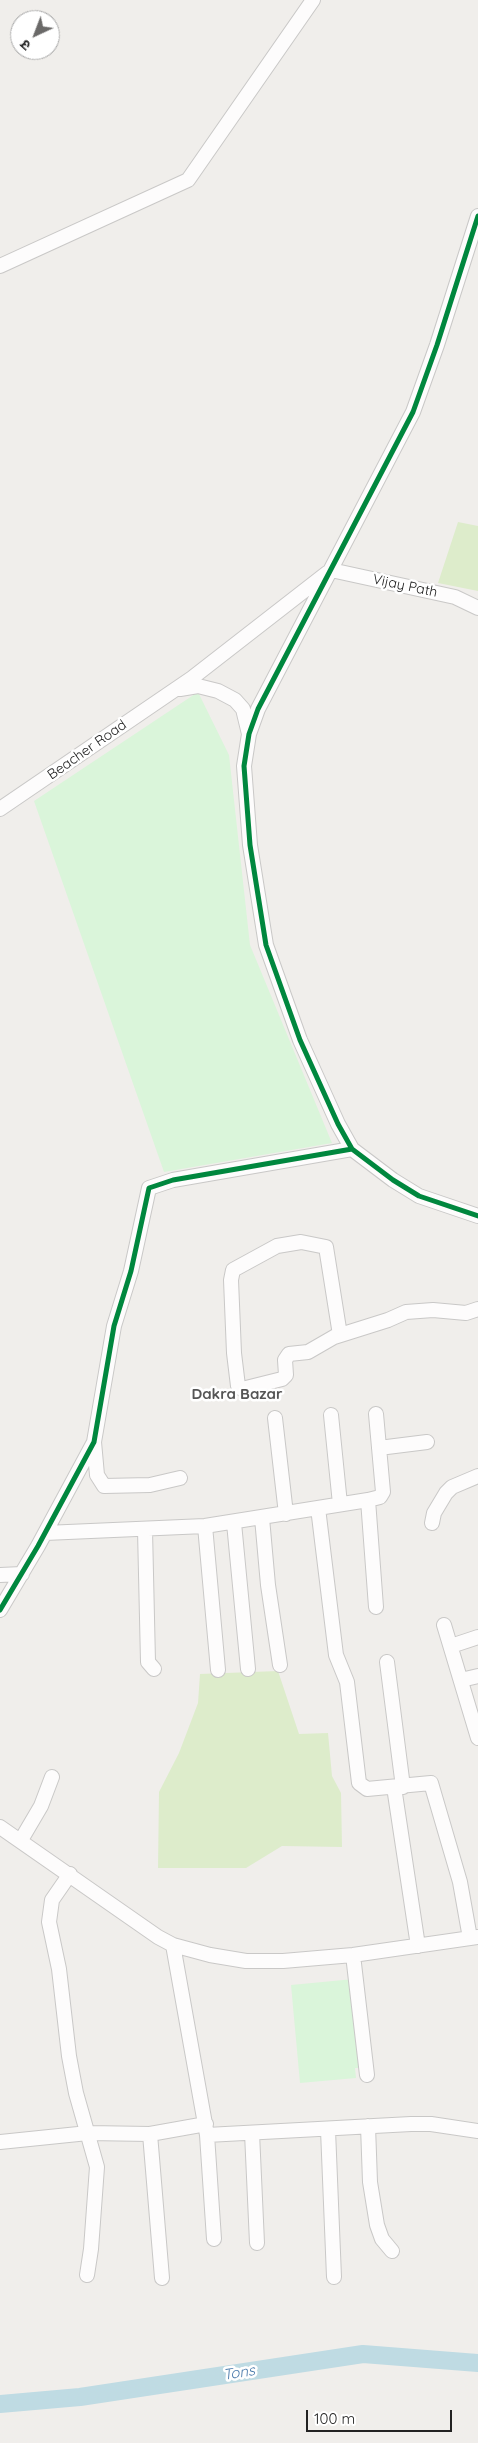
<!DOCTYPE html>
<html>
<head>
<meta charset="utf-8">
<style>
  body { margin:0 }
  #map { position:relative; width:478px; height:2443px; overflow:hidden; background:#f0eeeb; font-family:Quicksand,"Noto Sans Devanagari",sans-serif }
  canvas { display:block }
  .north { position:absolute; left:10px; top:10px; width:50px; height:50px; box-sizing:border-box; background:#fff; border:1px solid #a7a7a7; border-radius:50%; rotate:223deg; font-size:14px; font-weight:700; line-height:20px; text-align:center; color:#222 }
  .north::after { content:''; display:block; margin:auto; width:18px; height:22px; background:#6a6968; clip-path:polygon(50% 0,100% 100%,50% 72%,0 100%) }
  .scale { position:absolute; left:306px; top:2410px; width:146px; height:22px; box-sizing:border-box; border:2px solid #222; border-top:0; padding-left:6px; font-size:15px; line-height:18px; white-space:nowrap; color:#222; -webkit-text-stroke:4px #fff; paint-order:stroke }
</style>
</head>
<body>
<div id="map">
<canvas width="478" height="2443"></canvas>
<div class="north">उ</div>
<div class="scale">100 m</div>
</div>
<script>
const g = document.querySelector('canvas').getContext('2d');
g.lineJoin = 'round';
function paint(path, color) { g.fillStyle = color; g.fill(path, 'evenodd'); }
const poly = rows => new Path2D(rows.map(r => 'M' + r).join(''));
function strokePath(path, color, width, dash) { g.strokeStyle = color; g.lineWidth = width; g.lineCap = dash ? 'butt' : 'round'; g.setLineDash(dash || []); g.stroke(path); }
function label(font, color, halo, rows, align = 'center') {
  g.font = font + ' Quicksand,sans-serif'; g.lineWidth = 5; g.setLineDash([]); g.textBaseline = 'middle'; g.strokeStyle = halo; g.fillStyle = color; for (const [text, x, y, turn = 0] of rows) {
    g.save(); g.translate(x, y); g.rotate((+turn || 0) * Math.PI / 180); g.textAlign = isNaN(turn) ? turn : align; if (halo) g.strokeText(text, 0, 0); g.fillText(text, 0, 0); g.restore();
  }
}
paint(poly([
  [458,522,478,526,478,591,438,583],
  [278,1671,299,1734,328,1733,332,1776,341,1793,342,1847,282,1846,246,1868,158,1868,159,1792,179,1753,198,1703,200,1674]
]), '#ddeccb');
paint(poly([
  [198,692,229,755,250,945,332,1143,164,1172,34,801],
  [354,1979,362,2068,355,2068,356,2078,300,2083,291,1985]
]), '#daf5da');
strokePath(poly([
  [0,2404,80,2397,363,2354,478,2363]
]), '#bfdbe3', 18);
const minor = poly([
  [478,216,437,345,413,412,258,709,249,734,244,766,250,845,266,945,300,1040,338,1124,352,1149,393,1180,419,1196,478,1216],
  [0,266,188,180,313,0],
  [331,570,455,597,478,608],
  [180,689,198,686,218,691,235,700,243,709,249,734],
  [0,809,192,678,327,573],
  [340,1335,326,1247,301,1242,277,1246,233,1270,231,1280,234,1353,238,1386,242,1389,282,1379,286,1375,285,1360,289,1354,308,1352,334,1337,388,1320,406,1312,433,1310,466,1313,478,1309],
  [331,1415,340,1504],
  [275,1418,286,1514],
  [94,1442,97,1475,104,1486,150,1485,180,1478],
  [379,1448,427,1442],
  [368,1500,380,1497,383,1492,376,1414],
  [318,1508,336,1655,347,1682,359,1783,367,1789,431,1783,460,1882,470,1938],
  [262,1518,268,1585,280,1665],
  [234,1523,248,1669],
  [432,1523,434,1513,446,1493,452,1487,478,1476],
  [205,1526,218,1670],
  [145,1530,148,1662,154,1669],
  [45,1533,205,1526,368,1500,376,1607],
  [0,1575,22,1574],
  [0,1610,38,1546,94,1442,114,1326,131,1271,149,1188,173,1180,352,1149],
  [444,1625,478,1738],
  [451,1646,478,1637],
  [387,1662,403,1787],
  [461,1680,478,1676],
  [394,1787,418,1946],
  [0,1827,158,1937,173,1945,210,1955,246,1961,283,1961,353,1955,478,1937],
  [21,1840,41,1806,52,1777],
  [70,1874,52,1900,49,1922,59,1969,69,2056,76,2093,97,2167,91,2249,87,2275],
  [173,1945,207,2135,214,2239],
  [353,1955,367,2075],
  [368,2126,370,2182,377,2225,382,2239,392,2251],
  [328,2130,334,2277],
  [252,2133,257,2243],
  [150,2134,162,2278],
  [207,2135,411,2124,431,2124,478,2131],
  [0,2142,88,2133,150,2134,206,2124]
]);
strokePath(minor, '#c9c8c7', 16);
strokePath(minor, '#fdfcfc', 14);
strokePath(poly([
  [478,216,437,345,413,412,258,709,249,734,244,766,250,845,266,945,300,1040,338,1124,352,1149,393,1180,419,1196,478,1216],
  [0,1610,38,1546,94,1442,114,1326,131,1271,149,1188,173,1180,352,1149]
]), '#00873e', 5);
label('14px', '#222', '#fff', [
  ["Vijay Path",405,586,12],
  ["Beacher Road",87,750,-35]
]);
label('bold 15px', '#555', '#fff', [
  ["Dakra Bazar",237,1394]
]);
label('italic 15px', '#4a7aab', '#fff', [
  ["Tons",239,2373,-9]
]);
</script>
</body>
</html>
